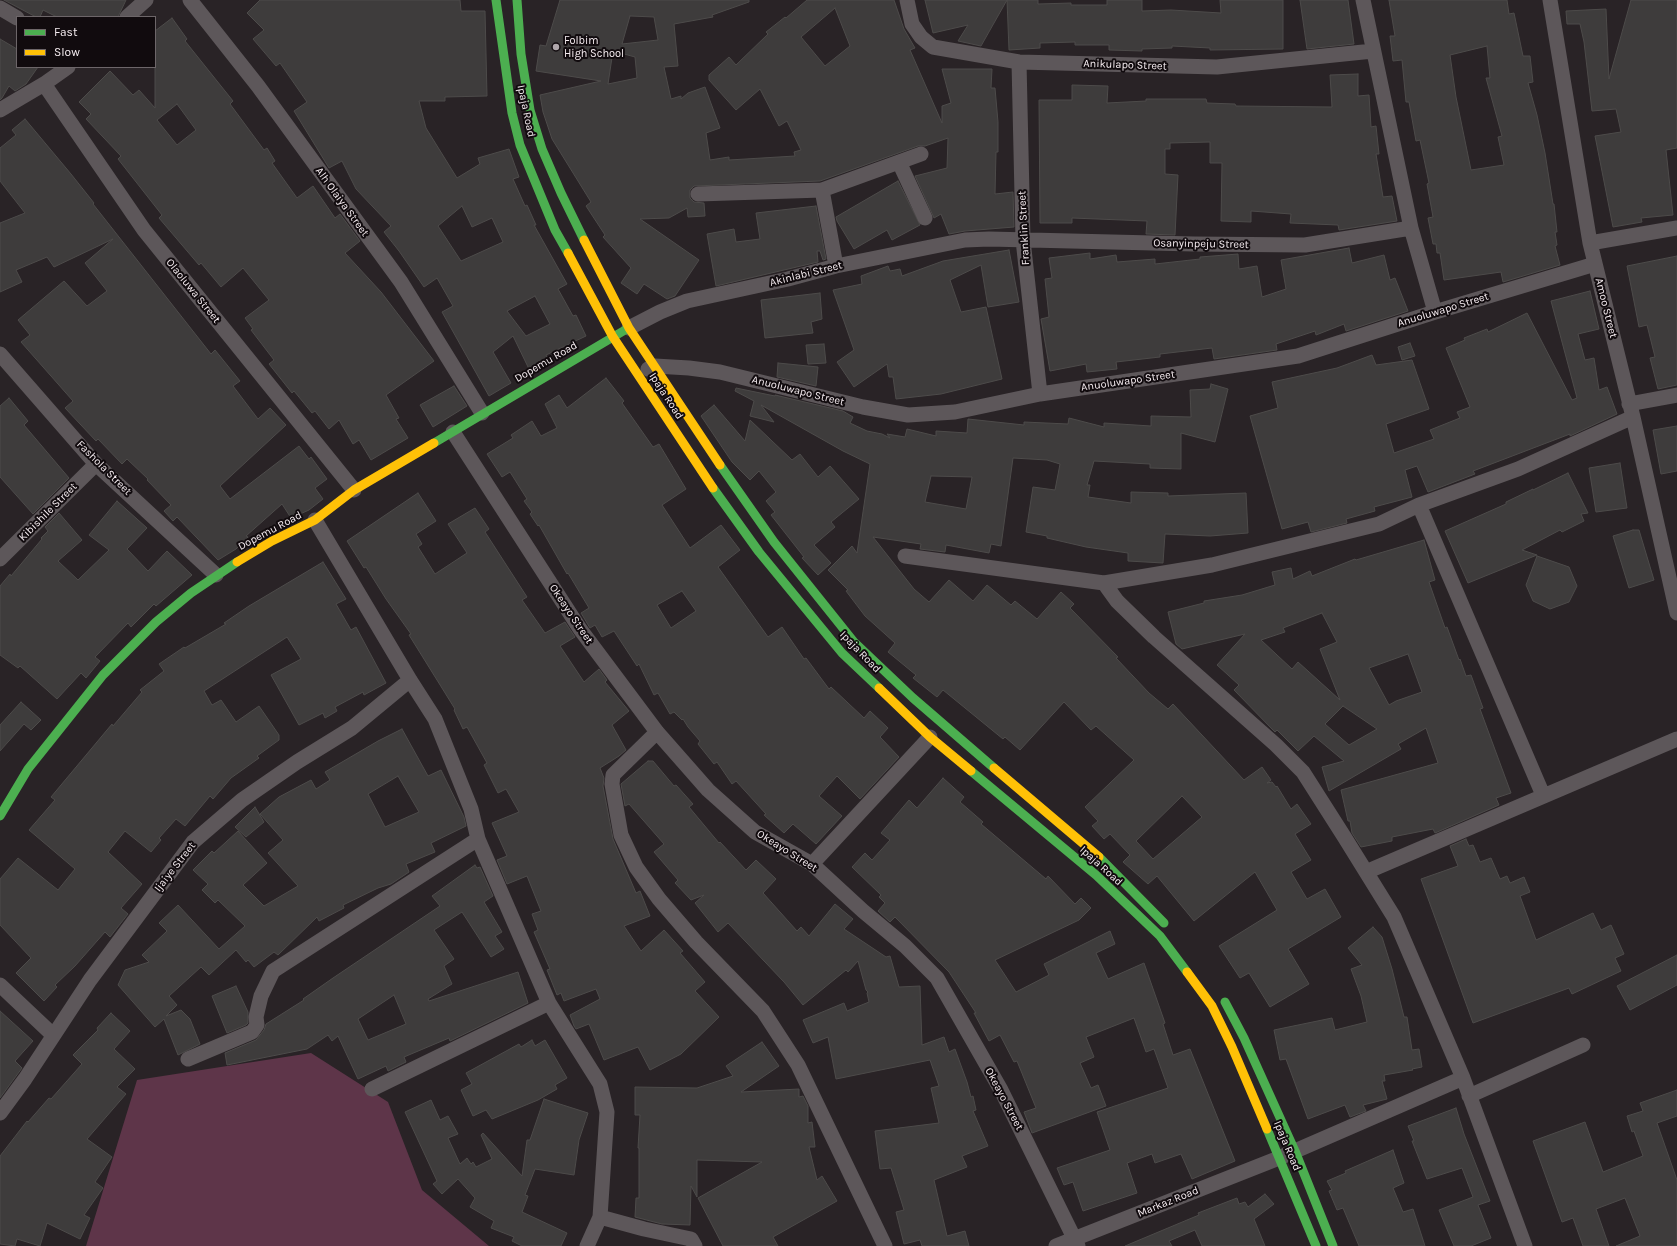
<!DOCTYPE html>
<html>
<head>
<meta charset="utf-8">
<style>
  body { margin:0 }
  #map { position:relative; width:1677px; height:1246px; overflow:hidden; background:#292326; font-family:Karla,sans-serif }
  canvas { display:block }
  .legend { position:absolute; left:16px; top:16px; width:140px; height:52px; box-sizing:border-box; background:#110b0e; border:1px solid #6d6669; margin:0; padding:5px 7px; list-style:none; font-size:12px; color:#f7eef2 }
  .legend li { display:flex; align-items:center; gap:8px; height:20px }
  .legend b { width:20px; border:1px solid #6d6669 }
</style>
</head>
<body>
<div id="map">
<canvas width="1677" height="1246"></canvas>
<ul class="legend">
<li><b style="height:5px;background:#4caf50"></b>Fast</li>
<li><b style="height:5px;background:#ffc107"></b>Slow</li>
</ul>
</div>
<script>
const g = document.querySelector('canvas').getContext('2d');
g.lineJoin = 'round';
function paint(path, color) { g.fillStyle = color; g.fill(path, 'evenodd'); }
const poly = rows => new Path2D(rows.map(r => 'M' + r).join(''));
function strokePath(path, color, width, dash) { g.strokeStyle = color; g.lineWidth = width; g.lineCap = dash ? 'butt' : 'round'; g.setLineDash(dash || []); g.stroke(path); }
function label(font, color, halo, rows, align = 'center') {
  g.font = font + ' Karla,sans-serif'; g.lineWidth = 4; g.setLineDash([]); g.textBaseline = 'middle'; g.strokeStyle = halo; g.fillStyle = color; for (const [text, x, y, turn = 0] of rows) {
    g.save(); g.translate(x, y); g.rotate((+turn || 0) * Math.PI / 180); g.textAlign = isNaN(turn) ? turn : align; if (halo) g.strokeText(text, 0, 0); g.fillText(text, 0, 0); g.restore();
  }
}
paint(poly([
  [311,1053,388,1102,422,1190,489,1246,86,1246,137,1080]
]), '#5e3549');
const building = poly([
  [4,0,126,0,118,17,57,17,43,10,40,17,36,17,4,0],
  [260,0,460,0,461,11,485,11,487,96,445,97,445,101,419,101,426,128,457,178,480,164,478,158,509,149,519,177,513,179,525,206,527,205,536,225,534,225,567,284,558,289,573,316,576,315,586,336,546,355,548,360,529,369,513,336,493,352,511,383,489,396,442,312,453,306,437,278,424,287,399,251,384,232,391,226,356,189,342,161,329,168,294,111,307,102,280,63,276,66,253,39,264,30,247,13,260,0],
  [462,206,472,227,492,218,503,242,461,261,438,226,462,206],
  [535,296,550,324,526,336,507,311,535,296],
  [560,0,749,0,749,2,712,15,713,17,674,24,678,66,664,67,671,99,681,96,681,99,688,93,705,87,720,128,706,133,710,160,729,157,729,160,795,156,794,152,801,150,787,121,779,126,760,89,736,110,709,80,709,75,729,57,736,65,768,34,766,32,785,17,786,18,807,0,894,0,904,29,915,48,910,50,942,123,942,106,951,103,942,69,992,69,991,88,995,88,998,122,998,152,996,152,995,194,1013,192,1014,227,965,231,949,234,941,214,934,218,915,176,947,168,948,138,925,146,918,146,820,181,694,186,690,190,690,198,694,202,704,203,705,216,688,217,687,208,669,218,640,219,699,260,675,296,667,299,644,284,637,294,621,283,631,268,603,237,605,235,586,206,591,202,552,139,543,112,540,95,601,81,536,71,540,45,546,46,560,0],
  [835,8,850,46,825,66,801,37,835,8],
  [630,16,654,17,658,40,622,44,630,16],
  [613,51,635,57,637,78,608,84,613,51],
  [925,0,1038,0,1038,4,1071,3,1071,5,1107,5,1107,0,1142,0,1142,11,1171,10,1221,13,1220,0,1283,0,1283,49,1210,50,1210,48,1172,46,1172,48,1142,49,1142,51,1109,50,1109,45,1075,45,1075,42,1040,43,1040,48,1009,50,1007,0,981,46,958,41,968,25,933,33,925,0],
  [1300,0,1348,0,1354,44,1307,49,1300,0],
  [1389,0,1507,0,1509,14,1514,13,1523,56,1530,56,1533,82,1528,83,1537,115,1545,153,1553,204,1554,204,1557,232,1555,232,1557,245,1555,246,1560,265,1503,282,1501,272,1444,280,1440,253,1437,253,1436,244,1433,244,1428,218,1433,217,1427,184,1429,183,1420,140,1416,141,1409,102,1406,102,1402,60,1393,61,1390,36,1395,36,1389,0],
  [1487,46,1490,78,1486,78,1502,136,1498,137,1504,165,1471,170,1456,97,1450,55,1487,46],
  [1631,0,1677,0,1677,148,1666,150,1673,215,1641,218,1642,222,1613,227,1595,136,1621,132,1616,109,1592,111,1584,42,1580,24,1567,24,1566,11,1606,9,1609,79,1631,0],
  [172,18,187,39,185,41,233,101,230,104,264,150,267,148,275,161,272,163,297,198,313,186,335,218,340,214,360,241,345,253,381,292,434,361,386,395,399,418,396,419,408,438,371,460,359,440,353,444,339,420,329,429,315,411,312,413,294,391,292,393,269,364,274,360,251,330,253,329,245,318,269,300,243,268,221,287,201,263,199,265,159,218,162,215,118,159,121,156,86,119,91,114,79,102,110,71,133,95,139,90,155,108,155,31,172,18],
  [177,104,196,130,177,145,157,120,177,104],
  [0,39,17,49,17,67,38,67,26,84,15,91,9,86,2,98,0,100,0,39],
  [1358,74,1358,96,1369,95,1371,127,1376,126,1379,154,1376,154,1383,197,1392,196,1397,221,1339,230,1338,225,1290,223,1291,214,1251,211,1251,222,1221,221,1222,163,1210,163,1210,142,1170,143,1170,149,1165,149,1165,174,1178,175,1175,235,1146,234,1147,221,1072,218,1072,223,1040,223,1039,100,1072,100,1072,85,1108,86,1107,103,1146,101,1146,99,1206,99,1207,103,1235,104,1236,106,1332,107,1330,75,1358,74],
  [25,119,71,174,94,203,93,204,211,354,215,350,240,381,233,386,258,419,270,408,286,425,220,486,230,499,299,446,309,459,311,457,327,479,315,488,323,499,309,510,291,518,282,504,246,536,248,537,236,549,218,560,177,517,173,521,164,511,171,505,147,480,148,479,127,459,122,464,98,439,96,441,65,408,73,401,21,342,30,335,18,320,64,281,87,306,107,291,85,263,113,239,54,267,47,257,16,270,22,282,0,292,0,223,25,213,0,181,0,148,16,135,12,130,25,119],
  [898,181,920,225,892,240,887,230,854,249,837,221,836,217,898,181],
  [816,206,826,259,823,260,820,251,817,251,818,262,716,286,707,234,734,229,736,242,760,239,756,213,816,206],
  [1349,248,1352,263,1384,255,1390,280,1395,278,1408,311,1346,331,1344,324,1316,335,1315,331,1276,344,1277,350,1214,359,1212,348,1160,354,1160,357,1116,362,1117,369,1087,372,1086,364,1050,371,1041,319,1049,317,1045,279,1052,278,1049,258,1090,253,1090,259,1116,255,1117,262,1155,259,1155,264,1200,259,1200,257,1238,254,1239,269,1257,266,1262,297,1286,289,1281,260,1349,248],
  [1009,250,1019,302,988,307,981,265,950,280,961,312,986,307,1002,379,941,394,896,399,893,377,889,377,887,364,854,387,837,362,854,350,833,290,862,284,861,276,888,266,890,271,900,269,902,276,943,261,1009,250],
  [1677,256,1677,385,1658,389,1650,358,1655,357,1647,325,1639,327,1627,266,1677,256],
  [1590,291,1599,329,1578,334,1585,360,1594,358,1599,390,1607,387,1617,414,1570,436,1570,434,1473,471,1475,474,1428,492,1417,466,1405,470,1412,497,1374,507,1375,511,1346,519,1347,523,1311,532,1308,522,1282,529,1250,416,1278,408,1272,382,1337,368,1372,355,1376,365,1412,360,1429,409,1386,424,1394,453,1434,439,1430,430,1460,418,1457,412,1470,407,1446,348,1465,340,1464,338,1487,329,1488,332,1527,313,1572,400,1577,398,1551,301,1590,291],
  [820,293,822,319,811,322,813,333,765,338,761,300,820,293],
  [1410,343,1415,356,1402,360,1398,347,1410,343],
  [824,344,826,363,808,364,806,345,824,344],
  [778,363,818,367,816,386,777,377,778,363],
  [606,378,624,401,622,403,653,447,659,444,686,489,662,505,690,548,721,525,740,550,718,567,768,637,782,627,804,659,806,658,829,689,831,687,864,718,870,711,888,728,880,737,899,757,860,799,837,776,819,796,842,816,816,844,793,824,784,833,764,815,766,814,736,781,732,784,717,762,714,764,698,744,700,741,688,727,683,719,682,720,674,712,670,714,658,693,654,695,639,664,637,666,614,631,602,637,595,625,590,628,581,613,589,608,568,573,567,574,539,525,538,526,530,514,532,512,524,501,527,499,510,472,502,477,487,454,513,438,511,435,532,421,541,436,557,428,545,404,559,395,567,408,606,378],
  [682,591,696,611,671,628,657,605,682,591],
  [1211,384,1228,389,1215,442,1181,433,1181,469,1150,468,1150,464,1094,461,1087,485,1090,485,1088,497,1131,503,1131,492,1168,493,1168,496,1246,493,1248,533,1210,536,1165,534,1163,563,1128,561,1128,553,1086,547,1047,538,1047,536,1026,532,1033,487,1055,490,1060,464,1047,460,1013,458,1001,546,991,544,989,553,946,545,945,552,920,549,921,544,873,537,914,589,929,602,949,580,973,601,987,585,1011,605,1015,601,1037,619,1061,592,1074,604,1070,608,1118,657,1116,658,1149,693,1168,709,1173,704,1244,780,1262,767,1271,780,1267,783,1272,782,1276,787,1277,786,1291,809,1297,804,1311,824,1295,834,1311,860,1291,872,1307,899,1325,889,1341,917,1288,949,1309,984,1270,1007,1249,973,1240,978,1219,946,1277,910,1255,872,1194,921,1157,876,1148,884,1123,862,1130,855,1110,834,1104,839,1092,826,1098,821,1085,807,1134,760,1096,726,1091,730,1064,702,1020,750,1005,737,1003,739,943,690,937,697,913,678,916,675,888,652,895,643,865,616,846,591,848,590,828,570,852,546,857,553,870,464,843,451,761,405,774,422,750,416,754,401,735,391,736,388,775,396,775,395,843,411,853,417,850,423,867,431,882,434,890,438,887,434,905,437,907,429,936,436,936,431,967,433,968,419,1024,425,1024,422,1068,424,1069,418,1104,427,1104,423,1151,426,1151,416,1191,417,1190,390,1210,389,1211,384],
  [931,476,972,477,966,509,925,502,931,476],
  [1182,796,1202,817,1153,859,1136,841,1182,796],
  [454,386,467,406,433,427,420,405,454,386],
  [9,398,28,421,24,425,69,478,33,514,0,477,0,406,9,398],
  [714,405,745,441,750,420,792,460,800,454,818,477,830,466,859,499,831,522,835,527,814,545,831,563,818,575,802,558,804,557,771,515,775,512,766,501,776,492,759,471,750,480,732,462,701,416,714,405],
  [1677,426,1677,471,1661,474,1653,430,1677,426],
  [1620,463,1627,508,1596,512,1589,468,1620,463],
  [1568,473,1588,513,1581,514,1584,521,1562,532,1560,530,1522,550,1537,555,1468,583,1445,531,1506,504,1506,502,1533,489,1533,490,1568,473],
  [418,493,436,521,416,534,422,544,418,547,435,574,467,553,448,524,475,508,489,529,485,532,527,597,522,600,545,633,565,622,575,637,560,646,584,682,599,669,607,680,605,682,629,711,612,725,626,750,619,756,600,768,604,778,603,786,613,839,636,893,640,891,650,916,624,926,641,951,664,930,683,951,680,953,705,982,695,991,719,1017,681,1054,650,1070,638,1047,604,1060,589,1024,576,1029,574,1026,570,1015,600,999,596,989,564,1001,561,993,557,995,547,970,550,969,534,932,538,930,532,914,541,911,527,876,507,884,497,860,507,856,492,823,519,812,506,789,498,793,484,765,487,763,467,727,463,729,454,710,455,709,409,635,411,634,386,599,366,567,364,568,347,541,418,493],
  [117,501,147,528,127,549,148,571,167,551,192,575,156,606,154,604,131,627,128,623,95,657,100,661,86,678,81,673,57,699,20,666,18,668,0,655,0,586,10,574,11,576,42,539,41,538,48,531,45,527,59,513,82,540,58,561,78,580,109,550,89,535,117,501],
  [1633,530,1639,530,1654,580,1629,588,1613,536,1633,530],
  [1424,540,1435,580,1429,582,1445,628,1447,627,1459,660,1460,659,1466,676,1471,675,1483,708,1480,709,1511,793,1496,798,1499,805,1435,833,1433,829,1392,837,1392,841,1361,847,1352,833,1350,821,1348,821,1341,790,1438,763,1426,728,1398,744,1401,749,1329,791,1322,767,1344,761,1314,736,1298,751,1277,730,1275,732,1273,730,1234,690,1239,685,1217,665,1245,634,1182,649,1176,644,1168,612,1204,603,1204,601,1242,595,1275,585,1272,572,1291,568,1293,579,1310,571,1312,576,1355,559,1356,560,1424,540],
  [1322,613,1337,642,1320,649,1340,700,1298,662,1292,669,1261,640,1285,632,1283,628,1322,613],
  [1408,654,1422,692,1396,701,1389,705,1369,668,1408,654],
  [1343,706,1377,729,1349,745,1325,724,1343,706],
  [1537,556,1569,567,1577,586,1569,602,1550,609,1533,601,1526,585,1537,556],
  [323,562,346,599,336,604,351,630,356,627,386,683,364,695,363,692,335,707,337,711,325,718,323,713,299,725,271,675,301,659,287,637,204,691,212,705,221,700,236,722,259,706,279,735,279,740,257,756,259,758,231,778,213,799,210,796,185,826,176,819,159,838,161,840,151,852,125,831,108,852,142,884,121,908,128,914,110,937,105,932,75,966,55,985,57,987,44,1001,16,973,31,958,0,925,0,879,18,858,58,890,75,869,29,830,55,800,51,797,112,724,113,726,142,692,140,690,164,671,159,664,184,647,185,648,226,624,224,623,249,606,323,562],
  [21,702,41,720,31,730,24,724,0,751,0,725,21,702],
  [402,729,428,776,441,770,464,817,466,826,431,843,435,852,406,864,409,872,391,884,378,888,343,905,344,908,319,921,317,917,278,955,274,952,254,967,248,960,246,962,236,950,209,975,201,967,169,996,177,1005,166,1016,181,1010,190,1019,200,1044,178,1055,164,1019,155,1027,118,985,125,970,149,962,142,955,167,931,159,923,178,905,219,949,245,926,218,900,215,903,202,890,208,884,193,870,212,851,214,853,238,831,267,863,243,885,264,906,298,886,268,853,283,840,260,814,279,797,311,780,316,789,330,780,325,772,378,741,402,729],
  [398,776,419,812,385,827,368,794,398,776],
  [648,761,653,761,674,786,676,785,693,804,689,807,719,843,720,842,746,870,756,860,776,879,763,893,797,931,801,927,809,936,835,904,853,919,844,929,886,957,890,956,899,987,920,986,922,1045,944,1037,949,1052,955,1049,967,1082,971,1097,973,1096,976,1110,973,1111,988,1146,962,1156,967,1167,934,1180,947,1236,965,1231,969,1246,922,1246,920,1240,904,1244,896,1212,904,1210,891,1168,880,1169,875,1131,939,1123,931,1088,939,1086,930,1060,836,1079,828,1037,813,1043,803,1020,844,1003,847,1011,869,1002,867,993,868,992,866,990,858,961,848,972,846,970,803,1005,784,982,728,923,718,932,695,903,704,895,691,900,675,883,678,880,654,852,664,844,629,804,625,806,621,784,648,761],
  [943,778,964,797,960,802,983,822,981,824,1046,879,1048,876,1075,904,1081,898,1091,908,1079,920,995,960,1016,992,1049,975,1044,964,1110,931,1115,944,1096,953,1108,979,1144,963,1165,1023,1163,1024,1173,1055,1190,1049,1235,1161,1192,1179,1181,1154,1155,1163,1152,1154,1127,1163,1137,1193,1083,1211,1073,1182,1064,1185,1057,1168,1110,1150,1097,1112,1168,1088,1154,1049,1146,1052,1134,1018,1086,1037,1094,1057,1080,1063,1091,1088,1098,1085,1106,1106,1032,1133,1024,1112,1036,1108,1017,1061,1014,1062,1000,1035,989,1041,974,1013,976,1013,949,972,895,917,890,922,878,911,885,903,879,897,881,895,852,867,865,853,872,860,890,840,881,833,909,800,917,808,943,778],
  [255,807,264,822,246,837,235,827,255,807],
  [1466,839,1469,846,1473,845,1480,862,1491,858,1500,879,1507,876,1510,883,1524,877,1530,892,1520,896,1536,940,1593,913,1601,930,1611,925,1624,954,1615,958,1621,971,1572,994,1569,988,1473,1023,1421,879,1458,866,1450,846,1466,839],
  [475,865,477,868,480,867,493,896,484,902,502,932,495,936,504,949,491,957,462,912,434,930,454,959,444,966,452,984,428,999,429,1001,518,972,528,1003,450,1041,449,1038,404,1057,406,1062,388,1071,386,1066,358,1079,338,1036,332,1041,328,1035,307,1049,227,1065,225,1053,256,1040,264,1030,266,1024,304,1000,303,999,333,978,440,906,432,896,475,865],
  [394,995,406,1024,368,1040,358,1019,394,995],
  [1373,927,1382,937,1392,969,1404,1017,1407,1017,1412,1050,1419,1049,1422,1067,1412,1069,1413,1070,1384,1075,1385,1081,1382,1081,1387,1099,1363,1105,1366,1111,1350,1117,1345,1105,1308,1119,1286,1059,1280,1060,1274,1030,1332,1018,1335,1030,1367,1022,1361,996,1351,969,1362,965,1348,948,1373,927],
  [1677,955,1677,985,1630,1010,1617,986,1677,955],
  [236,986,248,1012,248,1023,246,1025,227,1033,212,996,236,986],
  [0,1011,33,1041,15,1061,22,1068,0,1098,0,1011],
  [111,1013,130,1031,114,1049,135,1069,117,1087,126,1094,87,1139,112,1157,95,1182,103,1188,84,1215,90,1218,80,1239,47,1223,40,1246,17,1239,15,1246,0,1244,0,1156,27,1121,28,1122,49,1098,51,1099,82,1064,73,1055,98,1030,97,1028,111,1013],
  [532,1040,535,1046,545,1040,567,1078,555,1085,557,1089,538,1100,492,1119,486,1110,473,1116,461,1090,472,1084,466,1073,519,1044,521,1047,532,1040],
  [762,1042,779,1066,741,1092,799,1089,799,1097,803,1096,808,1106,808,1123,812,1122,815,1147,809,1147,817,1180,822,1176,837,1201,773,1237,778,1246,723,1246,698,1198,762,1162,697,1160,697,1197,691,1186,690,1225,662,1224,635,1217,636,1198,639,1198,639,1148,638,1148,640,1115,635,1115,635,1087,697,1088,733,1076,726,1066,762,1042],
  [1677,1090,1677,1116,1657,1123,1677,1180,1677,1246,1616,1246,1640,1236,1625,1198,1596,1209,1609,1246,1583,1246,1573,1218,1562,1222,1533,1141,1585,1122,1603,1172,1643,1156,1634,1131,1632,1132,1627,1116,1643,1111,1640,1103,1677,1090],
  [544,1099,588,1113,579,1140,574,1175,535,1169,525,1195,528,1196,522,1212,567,1233,561,1246,522,1246,512,1241,514,1237,491,1228,494,1221,470,1207,475,1198,458,1179,442,1194,433,1184,437,1181,405,1112,431,1100,440,1120,448,1116,458,1134,448,1138,460,1164,467,1158,471,1164,473,1162,476,1167,492,1159,481,1135,483,1133,522,1176,527,1140,530,1140,544,1099],
  [1456,1108,1464,1134,1490,1201,1478,1205,1491,1238,1471,1246,1454,1246,1439,1210,1473,1197,1462,1168,1427,1179,1412,1141,1414,1141,1408,1126,1456,1108],
  [1393,1150,1404,1183,1393,1188,1403,1212,1413,1209,1425,1246,1359,1246,1343,1208,1337,1210,1329,1191,1332,1190,1327,1181,1346,1173,1345,1171,1393,1150],
  [1265,1194,1274,1204,1254,1219,1265,1246,1202,1246,1195,1230,1169,1241,1172,1246,1125,1246,1199,1215,1198,1213,1237,1198,1239,1204,1245,1202,1248,1207,1265,1194]
]);
paint(building, '#3e3c3c');
strokePath(building, '#4d4b4a', 1);
strokePath(poly([
  [190,0,258,86,401,282,482,413],
  [907,0,912,24,921,37,933,47,1019,62,1217,67,1373,51],
  [1363,0,1411,228,1435,312],
  [1550,0,1590,243,1633,417,1677,613],
  [0,8,17,18],
  [127,17,146,0],
  [1019,62,1023,240,1040,394],
  [44,84,144,230,354,490],
  [0,110,44,84,68,67],
  [899,162,925,218],
  [822,190,836,266],
  [698,194,822,190,921,154],
  [1590,243,1677,228],
  [629,328,660,312,687,301,788,279,836,266,965,240,989,239,1194,244,1305,245,1411,228],
  [0,354,96,464,216,575],
  [648,369,655,366,689,368,720,372,863,407,908,415,955,412,1040,394,1298,356,1435,312,1595,264],
  [1629,404,1677,395],
  [453,432,580,629,657,732,708,790,755,832,812,864,863,911,905,946,937,978,1001,1090,1078,1246],
  [1419,505,1543,795],
  [315,520,410,680,435,719,471,809,478,839,549,1003,600,1084,607,1112,600,1217,587,1246],
  [905,556,1104,583,1212,565,1379,524,1419,505,1518,469,1633,417],
  [0,559,96,464],
  [1104,583,1117,601,1154,637,1276,745,1303,772,1345,838,1394,917,1463,1078,1525,1246],
  [657,732,613,775,612,784,621,835,636,867,659,899,696,942,763,1011,798,1065,885,1246],
  [812,864,930,737],
  [1366,872,1677,739],
  [0,985,53,1035],
  [188,1059,252,1032,257,1025,256,1017,261,996,273,971,478,839],
  [372,1089,549,1003],
  [1469,1096,1583,1045],
  [0,1113,25,1079,90,980,193,842,242,800,297,762,352,728,410,680],
  [600,1217,644,1229,691,1239,695,1246],
  [1056,1246,1279,1158,1463,1078]
]), '#5d575a', 15);
strokePath(poly([
  [496,0,512,113,520,145,555,230,568,253],
  [517,0,521,54,530,110,542,149,561,193,584,240],
  [434,443,625,330],
  [720,465,774,542,854,642,913,698,994,768],
  [713,488,759,552,842,653,879,688],
  [971,771,1096,875,1160,936,1187,972],
  [0,816,28,769,103,675,156,622,191,593,237,562],
  [1099,857,1164,923],
  [1225,1002,1244,1038,1295,1151,1333,1246],
  [1267,1129,1316,1246]
]), '#4caf50', 9);
strokePath(poly([
  [584,240,629,328,720,465],
  [568,253,613,337,713,488],
  [237,562,272,541,315,520,354,490,434,443],
  [879,688,930,737,971,771],
  [994,768,1099,857],
  [1187,972,1212,1006,1232,1047,1267,1129]
]), '#ffc107', 9);
for (const [x, y, r, color] of [
  [556,47,4,"#afa7ab"]
]) { const dot = new Path2D(); dot.arc(x, y, r, 0, 2 * Math.PI); g.fillStyle = color; g.fill(dot); strokePath(dot, '#110b0e', 1.5); }
label('11px', '#f7eef2', '#110b0e', [
  ["Folbim",564,41],
  ["High School",564,54]
], 'left');
label('11px', '#f7eef2', '#110b0e', [
  ["Anikulapo Street",1125,65,2],
  ["Ipaja Road",526,111,78],
  ["Alh Olaiya Street",342,202,54],
  ["Franklin Street",1024,228,-93],
  ["Osanyinpeju Street",1201,244,1],
  ["Akinlabi Street",806,274,-14],
  ["Olaoluwa Street",193,291,51],
  ["Amoo Street",1606,308,76],
  ["Anuoluwapo Street",1443,310,-17],
  ["Dopemu Road",546,362,-30],
  ["Anuoluwapo Street",1128,381,-8],
  ["Anuoluwapo Street",798,391,14],
  ["Ipaja Road",666,396,57],
  ["Fashola Street",104,468,45],
  ["Kibishile Street",48,512,-45],
  ["Dopemu Road",270,531,-28],
  ["Okeayo Street",571,614,56],
  ["Ipaja Road",860,652,46],
  ["Okeayo Street",787,851,32],
  ["Ipaja Road",1101,866,42],
  ["Ijaiye Street",175,867,-52],
  ["Okeayo Street",1004,1099,62],
  ["Ipaja Road",1287,1146,67],
  ["Markaz Road",1168,1202,-22]
]);
</script>
</body>
</html>
